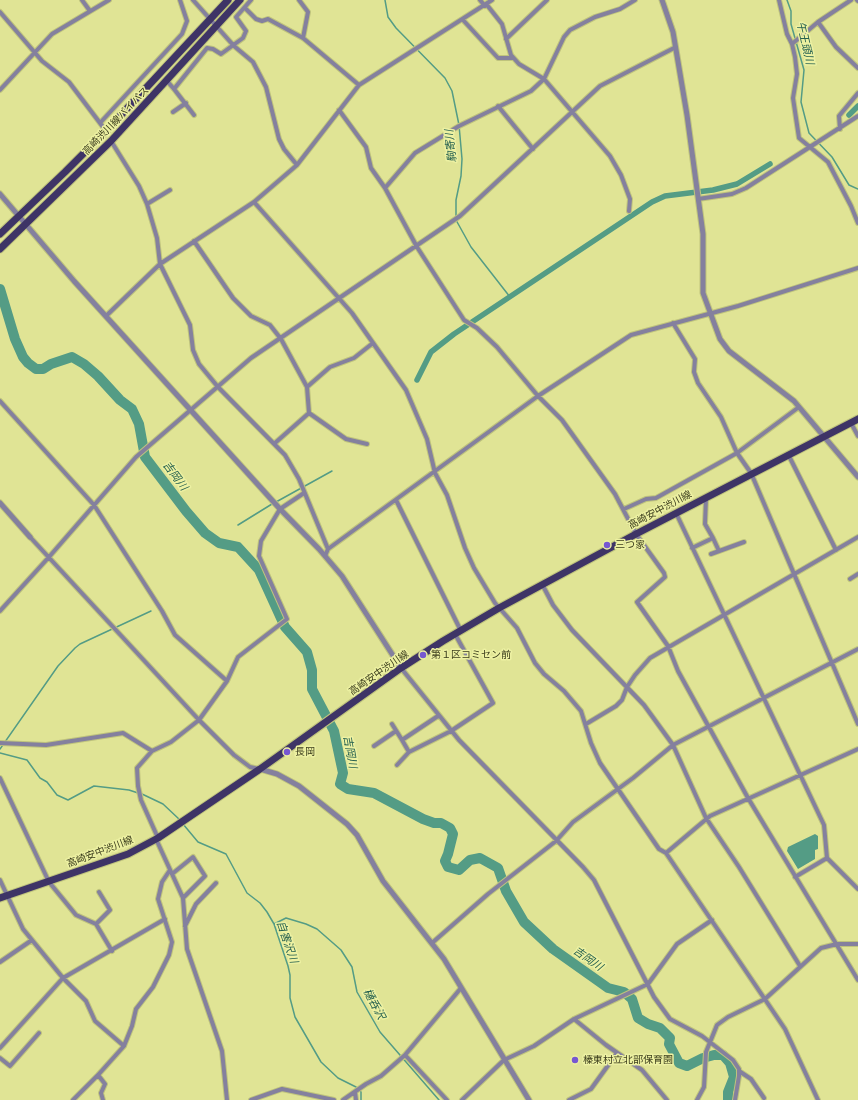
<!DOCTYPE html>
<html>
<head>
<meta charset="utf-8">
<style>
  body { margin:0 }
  canvas { display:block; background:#e0e495 }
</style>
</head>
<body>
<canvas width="858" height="1100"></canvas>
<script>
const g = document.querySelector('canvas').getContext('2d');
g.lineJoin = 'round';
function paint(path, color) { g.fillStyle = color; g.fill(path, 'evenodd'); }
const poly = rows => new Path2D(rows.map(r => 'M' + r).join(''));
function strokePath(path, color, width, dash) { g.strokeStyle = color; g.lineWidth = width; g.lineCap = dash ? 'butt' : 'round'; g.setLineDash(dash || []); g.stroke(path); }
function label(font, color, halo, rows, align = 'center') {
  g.font = font + ' Mulish,"Noto Sans JP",sans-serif'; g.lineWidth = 3; g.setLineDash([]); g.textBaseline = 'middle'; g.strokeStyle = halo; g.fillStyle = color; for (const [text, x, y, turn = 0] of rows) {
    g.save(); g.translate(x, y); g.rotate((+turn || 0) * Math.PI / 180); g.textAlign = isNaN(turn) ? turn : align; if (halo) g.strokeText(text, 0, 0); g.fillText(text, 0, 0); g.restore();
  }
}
paint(poly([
  [815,834,818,836,818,849,815,850,815,859,798,869,787,851,788,847]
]), '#549c85');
strokePath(poly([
  [385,0,388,17,396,28,445,78,452,91,459,125,462,159,461,176,456,200,456,217],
  [787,0,791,11,791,24,804,70,801,102,809,133,832,157,849,185,858,189],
  [456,220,471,247,510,297],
  [276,502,332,471],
  [238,525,272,504],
  [0,749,58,666,75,648,80,644,151,611],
  [0,753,27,760,40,778,47,782,57,795,68,800,94,786,129,790,138,793],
  [142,794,163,804,180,820],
  [183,824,198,842,226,854,247,893,260,903,267,912,274,924,288,966,290,975,290,998,295,1017,321,1062,338,1078,356,1087,361,1092,361,1100],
  [274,924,286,918,306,924,317,929,341,950,352,967,357,992,380,1032,439,1100]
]), '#549c85', 1.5);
strokePath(poly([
  [849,115,858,106],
  [417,380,431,352,454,334,652,202,665,196,713,190,737,184,770,164]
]), '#549c85', 5.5);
strokePath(poly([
  [0,289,15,339,23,357,28,363,36,369,43,369,51,364,72,357,84,364,98,376,120,400,132,409,139,424,145,457,186,511,205,533,219,543,238,547,259,570,285,627,307,652,312,670,312,689,334,731,343,773,340,784,348,789,374,793,423,819,434,823,441,823,450,828,453,834,448,854,445,861,448,867,459,870,470,860,480,858,498,868,506,891,524,922,553,949,601,983,608,988,624,992,632,999,638,1018,648,1024,660,1028,670,1038,669,1044,679,1063,687,1066,703,1058,714,1055,723,1055,730,1063,734,1077,728,1092,728,1100]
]), '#549c85', 10);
const minor = poly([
  [82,0,90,11],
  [193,0,234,46,253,62,266,87,279,139,284,149,297,165],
  [299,0,308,12,303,38],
  [480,0,485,6],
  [779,0,787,34,792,44,795,57,797,74,793,98,799,138,828,162,851,206,858,223],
  [857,0,858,1],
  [487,5,502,24,511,55,519,64,544,79,610,156,621,175,630,199,629,211],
  [245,8,256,19,262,21,268,19,303,38,359,85],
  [0,12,42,61,69,82,100,123],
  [463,20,498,58,513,58],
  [818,22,836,47,858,68],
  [506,39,547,0],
  [792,44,818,22,851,0],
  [167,81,174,89,207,48,213,49,221,54,243,38,246,31,236,17,251,0],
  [174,89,194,115],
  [0,90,52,34,109,0],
  [498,106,533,149],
  [339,110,366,147,371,168,385,188,417,247,464,320,477,328,497,347,538,396,562,420,615,494,636,534,664,573,665,577,637,602,668,646,678,671,748,798,858,980],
  [173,112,186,103],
  [840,129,839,116,858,93],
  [106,131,100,123,182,34,187,21,180,0],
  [111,141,139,186,147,204,157,238,160,264,190,325,193,350,199,364,218,387,285,455,299,479,328,549,325,556],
  [385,188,415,153,459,126,531,91,544,79,564,37,570,30,595,17,620,9,635,0],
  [698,199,732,194,746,188,858,116],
  [254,202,352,313,406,390,427,439,435,473,447,495,465,548,474,568,495,603,517,628,535,663,544,674,564,691,581,711,591,743,600,763,659,849,666,853,785,1029,818,1100],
  [147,204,170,190],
  [194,241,233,298,251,316,270,325,281,339,307,387,309,413,346,439,367,444],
  [106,316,160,264,254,202,297,165,359,85,492,0],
  [673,323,695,359,694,372,698,383,721,417,737,453,751,473,858,724],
  [307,387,330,367,354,358,373,343],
  [0,401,94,505,162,611,175,635,227,681],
  [851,423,858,436],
  [275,443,309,413],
  [788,454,836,550],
  [396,500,461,631],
  [624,509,646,499,656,498,737,453,799,407],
  [676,513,824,825,827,858,795,877],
  [30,537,199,720,234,755,250,767,259,769],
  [713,538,719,551],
  [692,548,713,538,705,524,706,498],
  [328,549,538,396,631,335,738,306,858,268],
  [711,554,744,542],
  [850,579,858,574],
  [542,584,553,605,572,630,644,705,673,745,706,818,739,867,800,966],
  [0,611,49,557,136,457,251,358,460,216,600,86,674,48],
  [401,668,459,740,583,867,594,880,654,997,670,1019,702,1036,733,1060,739,1069,739,1076,735,1100],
  [392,724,402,740,438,716],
  [586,724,616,706,622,700,627,687,635,675,650,658,858,537],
  [402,740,409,752],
  [0,743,46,745,123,733,152,751],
  [374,746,396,731],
  [397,765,409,752,451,731,493,703,455,634],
  [0,778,49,882,76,915,96,924,112,951],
  [158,838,141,800,138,786,137,768,152,751,171,742,199,720,227,681,238,657,287,619,259,556,261,541,280,509,304,493],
  [156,839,183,898,187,949,222,1051,227,1100],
  [666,853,710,816,858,749],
  [827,858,858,889],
  [172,874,193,857,205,876,183,898],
  [0,880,23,929,63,978,86,1001,95,1021,124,1046],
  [96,924,110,910,99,892],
  [185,926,196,904,216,883],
  [432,943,488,894,556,841,573,822,633,778,673,745,858,649],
  [0,962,32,940],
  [574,1019,606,1045,642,1070,667,1100],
  [0,1048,63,978,165,919],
  [405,1055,447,1100],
  [0,1058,10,1066,39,1033],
  [739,1071,751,1079,764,1098],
  [98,1075,105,1084,101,1093,103,1100],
  [355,1092,356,1100],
  [73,1100,98,1075,124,1046,132,1026,136,1009,153,987,169,955,172,942,158,899,162,882,170,870],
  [251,1100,282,1089,334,1100],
  [343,1100,366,1084,381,1076,405,1055,461,988],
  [462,1100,504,1060,534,1046,574,1019,648,984,677,944,712,920],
  [569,1100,591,1089,617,1053],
  [697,1100,704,1087,706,1052,717,1025,728,1017,765,999,821,948,837,944,858,944]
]);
const tertiary = poly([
  [662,0,673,32,687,115,703,234,703,293,720,339,729,351,794,401,858,477],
  [0,194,74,281,280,509,319,549,342,576,401,668],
  [0,503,30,537],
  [260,769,277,774,299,786,347,824,357,835,383,881,444,959,529,1100]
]);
const primary = poly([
  [0,234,65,172,106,131,228,0],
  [0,249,111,141,240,0],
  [0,898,128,854,158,838,260,769,401,668,443,641,499,608,636,534,858,419]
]);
strokePath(minor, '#bfc37d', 6);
strokePath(tertiary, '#bfc37d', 7);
strokePath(primary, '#bfc37d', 9);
strokePath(minor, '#84809e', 4);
strokePath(tertiary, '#84809e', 5);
strokePath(primary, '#3e3466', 7);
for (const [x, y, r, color] of [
  [607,545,4,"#7657d1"],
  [423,655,4,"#7657d1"],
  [287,752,4,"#7657d1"],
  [575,1060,4,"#7657d1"]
]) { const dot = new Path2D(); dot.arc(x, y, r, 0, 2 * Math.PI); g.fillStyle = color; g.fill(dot); strokePath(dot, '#edf1a2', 1.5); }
label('10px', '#3b3d1c', '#edf1a2', [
  ["高崎渋川線バイパス",116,121,-46],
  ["高崎安中渋川線",660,510,-28],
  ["高崎安中渋川線",379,673,-35],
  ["高崎安中渋川線",100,852,-21]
]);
label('10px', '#3b3d1c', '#edf1a2', [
  ["三つ家",615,545],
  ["第１区コミセン前",431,655],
  ["長岡",295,752],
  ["榛東村立北部保育園",583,1060]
], 'left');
label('italic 11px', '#26604f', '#edf1a2', [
  ["午王頭川",805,43,77],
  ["駒寄川",451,146,-96],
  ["吉岡川",175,476,53],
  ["吉岡川",350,752,80],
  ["自害沢川",287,942,71],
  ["吉岡川",588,959,35],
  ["樋呑沢",374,1004,62]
]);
</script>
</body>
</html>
